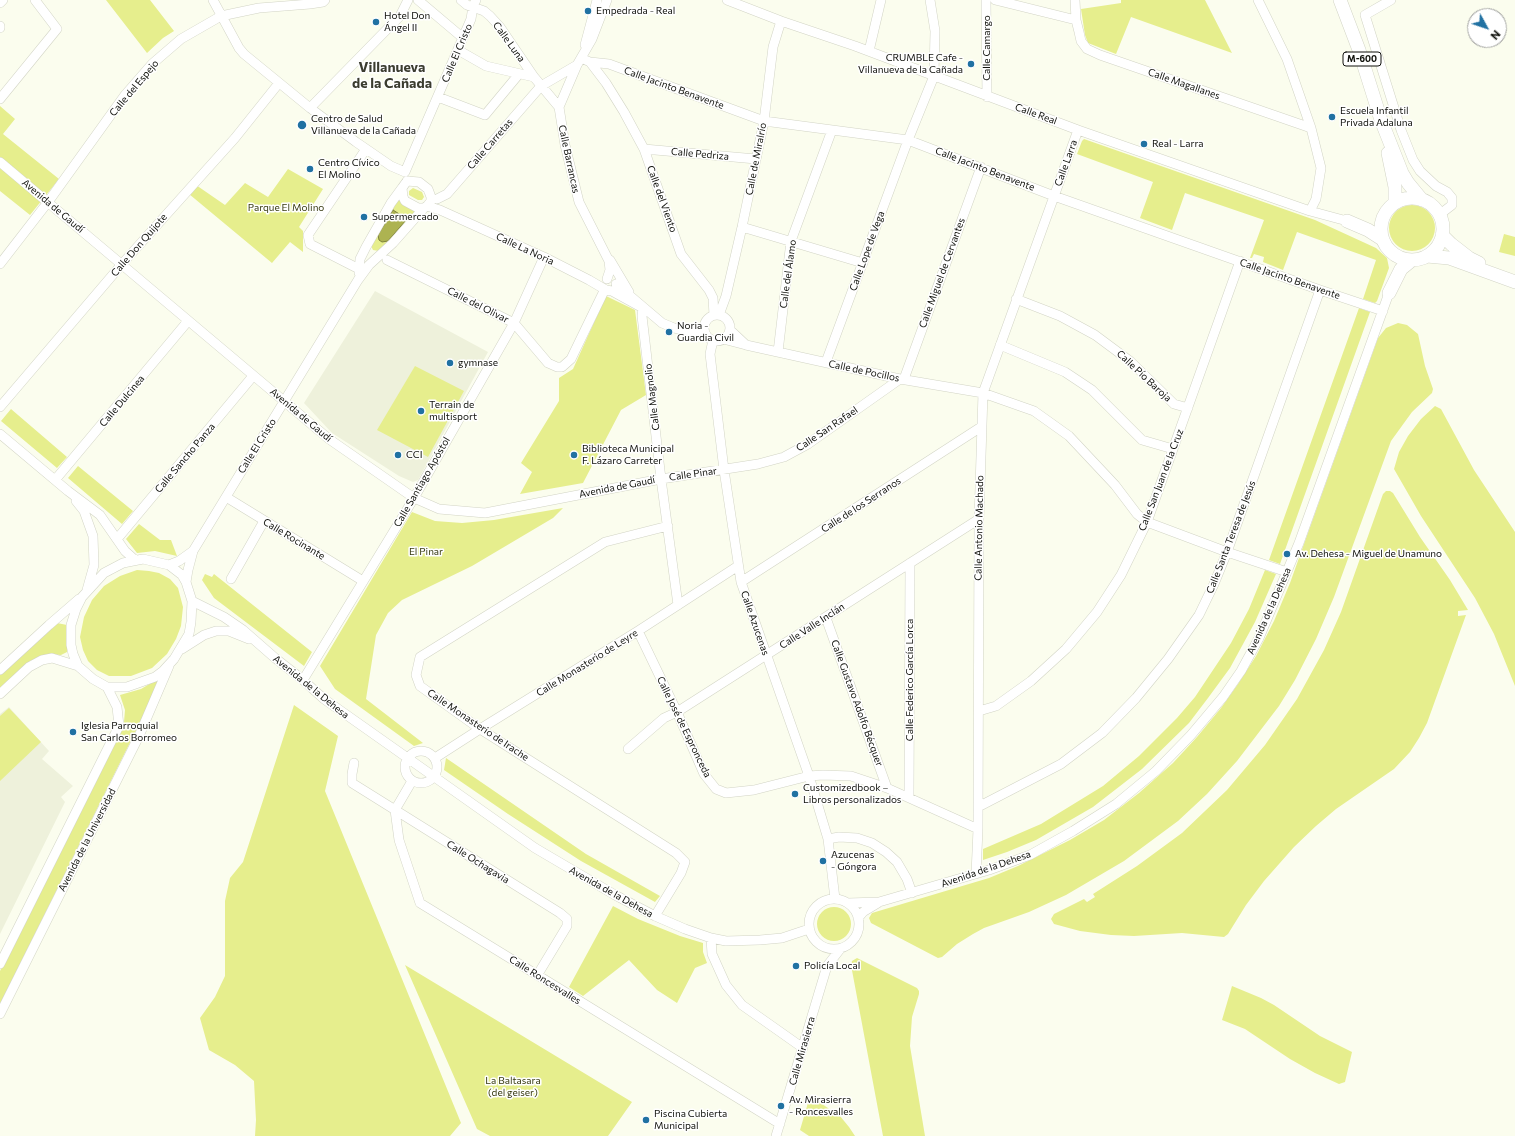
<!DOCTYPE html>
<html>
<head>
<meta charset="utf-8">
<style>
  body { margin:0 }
  #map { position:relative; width:1515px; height:1136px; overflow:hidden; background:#fbfdee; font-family:Commissioner,sans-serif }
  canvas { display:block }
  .north { position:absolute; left:1467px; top:8px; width:40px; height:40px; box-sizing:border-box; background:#fff; border:1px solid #9fa09e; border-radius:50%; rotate:130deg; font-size:11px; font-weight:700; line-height:16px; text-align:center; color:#10110c }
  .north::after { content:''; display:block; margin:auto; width:14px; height:18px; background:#2071a2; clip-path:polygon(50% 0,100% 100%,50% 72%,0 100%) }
</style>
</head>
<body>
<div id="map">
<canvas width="1515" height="1136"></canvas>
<div class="north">N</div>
</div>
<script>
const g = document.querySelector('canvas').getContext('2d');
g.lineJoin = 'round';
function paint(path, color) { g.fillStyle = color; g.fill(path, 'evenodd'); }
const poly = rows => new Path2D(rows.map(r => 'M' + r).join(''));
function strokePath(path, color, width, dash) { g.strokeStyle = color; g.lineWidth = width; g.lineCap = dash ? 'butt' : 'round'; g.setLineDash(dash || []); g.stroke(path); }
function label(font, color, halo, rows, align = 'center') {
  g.font = font + ' Commissioner,sans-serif'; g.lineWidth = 3; g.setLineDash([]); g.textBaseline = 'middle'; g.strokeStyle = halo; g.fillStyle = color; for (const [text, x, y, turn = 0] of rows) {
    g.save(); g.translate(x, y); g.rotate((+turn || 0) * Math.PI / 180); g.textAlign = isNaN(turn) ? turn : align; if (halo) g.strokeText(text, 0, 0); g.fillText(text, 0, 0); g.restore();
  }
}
paint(poly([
  [375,291,488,352,418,480,413,482,399,476,332,433,304,403],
  [9,707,49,751,42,759,73,786,61,797,65,802,0,934,0,714]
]), '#eef1db');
paint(poly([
  [106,0,150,0,174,31,163,38,147,53],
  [1121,0,1205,0,1232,53,1131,17,1116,54,1088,43,1085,35,1081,9,1121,3],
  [0,106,15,119,3,134,59,179,30,215,0,191],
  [1084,139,1315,220,1376,248,1387,258,1389,268,1377,301,1375,303,1363,299,1376,260,1297,232,1283,270,1263,262,1264,257,1254,254,1252,258,1250,258,1264,220,1185,193,1172,230,1140,218,1153,182,1077,154,1082,141],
  [288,169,323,189,299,227,303,231,303,252,290,242,272,263,189,194,196,185,225,205,245,183,268,197],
  [413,188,422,192,424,197,422,200,418,200,409,195,409,191],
  [399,198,417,211,379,251,373,250,371,246],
  '1389 228a23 23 0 1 1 46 0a23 23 0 1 1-46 0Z',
  [1504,234,1515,237,1515,256,1499,252],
  [606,296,635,310,646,395,621,410,583,483,520,494,532,472,521,463,559,401,559,378,573,369],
  [1359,308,1370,312,1280,564,1269,560],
  [1398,323,1407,325,1418,334,1425,366,1433,389,1432,393,1412,412,1391,441,1334,597,1316,639,1295,680,1279,706,1237,761,1207,794,1178,821,1124,861,1066,895,1029,912,984,928,973,934,957,944,942,957,938,958,871,923,869,918,872,913,989,878,1018,866,1070,840,1104,820,1139,793,1173,763,1197,737,1221,708,1238,684,1256,656,1274,621,1290,583,1378,338,1386,328],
  [415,366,464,391,428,457,377,430],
  [1435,406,1441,409,1474,470,1515,532,1515,686,1494,634,1475,598,1421,516,1394,469,1399,452,1408,436,1421,419],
  [11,409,67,457,57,468,1,421],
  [78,466,133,511,122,524,68,478],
  [1386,491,1390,491,1393,493,1420,537,1450,580,1468,610,1458,611,1458,616,1466,615,1427,723,1419,738,1410,752,1394,769,1336,809,1316,826,1294,847,1264,881,1246,905,1228,934,1224,937,1182,933,1134,936,1111,935,1080,931,1054,924,1051,919,1054,914,1084,899,1087,902,1095,897,1093,894,1137,866,1182,833,1227,790,1265,745,1297,699,1324,650,1341,612,1383,494],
  [563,508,553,518,472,566,402,600,388,613,376,635,366,699,423,743,414,746,335,689,320,666,412,512,435,521,462,523,494,520],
  [139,524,160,540,171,540,177,556,155,551,137,553,126,539],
  [137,570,149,571,159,573,170,579,178,588,183,607,181,626,176,639,167,654,152,668,131,676,109,676,97,670,88,661,83,650,80,637,84,617,92,600,104,586,120,576],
  [1265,570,1276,574,1255,622,1230,668,1208,698,1189,723,1142,769,1093,807,1036,840,1007,852,983,860,983,849,1041,824,1103,786,1139,756,1177,718,1195,697,1231,643,1249,609],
  [205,574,212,577,214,574,312,652,304,666,214,598,202,580],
  [57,623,67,625,67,652,61,655,48,654,30,661,0,688,0,675],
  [163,676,0,1004,0,971,124,722,125,710,120,695,141,689],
  [294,705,338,736,325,791,461,1123,450,1136,255,1136,256,1120,254,1081,235,1065,209,1050,200,1018,215,997,225,976,225,901,230,878,243,862],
  [9,708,41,742,0,781,0,716],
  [446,758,586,854,660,896,655,902,581,861,508,814,444,770],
  [613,906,638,919,680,936,703,943,703,952,707,963,695,968,677,1003,657,990,629,960,583,996,569,987],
  '817 924a17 17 0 1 1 34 0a17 17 0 1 1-34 0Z',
  [857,958,917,988,919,991,919,994,912,1017,910,1046,925,1136,883,1136,851,965,852,961],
  [405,965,632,1102,608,1136,490,1136,477,1129],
  [1232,986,1261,998,1274,1005,1320,1036,1352,1052,1345,1082,1339,1084,1315,1073,1290,1059,1245,1029,1222,1020],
  [810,1096,840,1116,849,1127,855,1136,809,1136,800,1130]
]), '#e6ee8d');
const water = poly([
  [393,210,407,219,388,241,382,242,379,240,378,235,393,210]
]);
paint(water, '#adb351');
strokePath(water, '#7e823c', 1);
const minor = poly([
  [213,0,239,48,244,54,310,108,356,142,391,166,405,172],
  [418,0,463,38],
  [461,0,467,5,484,11,490,16,500,27,534,77],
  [727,0,781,21,855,46,1078,130,1310,211,1347,221],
  [986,0,987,97],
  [995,0,1076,20],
  [1075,0,1076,20,1079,32,1081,41,1087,49,1100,55,1311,128],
  [1258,0,1287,59,1311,128,1321,168,1316,199,1310,211],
  [1391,0,1365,15,1401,130,1413,160,1420,171,1436,186,1447,192,1452,198,1452,205,1439,215],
  [0,3,3,0],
  [0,26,0,28],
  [585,45,597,0],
  [458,50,486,66,534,77,559,107],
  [869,51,881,0],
  [581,58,590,62,609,64,764,121,908,140,1054,196,1320,290,1383,311],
  [590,62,606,83,624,112,644,149,681,254,709,290,713,298,714,315],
  [438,97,485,115,519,74],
  [0,99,57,29,35,0],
  [310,108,400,16,408,0],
  [644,149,756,159],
  [0,162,329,439,414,498,439,509,485,513,661,479,758,464,784,457,808,444,900,379],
  [405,172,471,19,473,6,476,0],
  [407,181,419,182,428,189,431,197,431,201,427,206,424,208,418,208,405,201,403,197,402,188,407,181],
  [437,199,447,194,541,86,577,65],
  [427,206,440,210,544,257,589,280,606,290,612,291,643,308],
  [742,227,863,263],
  [387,260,514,323,548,363,557,367,562,367,571,359,604,291,606,290],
  [610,260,629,292],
  [0,264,48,202,125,95,152,64,181,39,221,16,259,8,310,4,323,2,325,0],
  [359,269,310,244,308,235,366,149],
  [359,273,360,259,366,247,391,203,402,188],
  [607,279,610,270,609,261,579,202,565,145,559,107,577,65,592,39,607,0],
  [616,284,662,323,674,328,705,334],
  [1016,299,1060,316,1095,335,1130,361,1174,404,1188,408],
  [643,308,642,316,661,479,678,605],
  [719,315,726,296,742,227,764,121,773,47,781,21],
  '704 328a13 13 0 1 1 26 0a13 13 0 1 1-26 0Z',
  [723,339,746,345,730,330],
  [713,340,710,354,724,470,741,582,809,776,828,839,835,899],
  [746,345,900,379,983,393,1034,411,1069,436,1115,485,1137,514,1147,522,1227,552,1287,572],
  [1000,345,1065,372,1092,390,1142,440,1173,449],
  [778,352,791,241,832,130],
  [826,362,908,140,934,76,935,31,930,0],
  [904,379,981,167],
  [0,407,122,264,235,138,279,83],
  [0,434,68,491,100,515,125,551,135,560],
  [55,480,188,321],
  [226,497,363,581],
  [76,501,84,511,93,536,94,565,87,590],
  [117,539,253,376],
  [143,559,169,565,182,575,186,582,192,601,191,622,189,634,174,659,163,671,155,677,127,687,107,687,93,679,78,666,73,654,71,645,71,625,76,609,82,597,104,573,123,563,143,559],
  [169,565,179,561,193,551],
  [231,579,264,521],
  [186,582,188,570,193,551,358,280,369,265,393,243,424,208],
  [741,582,981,427],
  [192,601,224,617,243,630,275,658,303,680,324,699,535,848,615,895,655,916,685,929,711,938,726,941,760,940,782,938,809,929],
  [826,618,887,788],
  [638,631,677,712,704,774,716,789,726,793,754,790,809,776,823,775,851,776,887,788,978,829],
  [182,649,204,635,216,631,229,631,249,639],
  [0,670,49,625,79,599],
  [303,680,414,498,514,323,544,257],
  [0,694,29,667,42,660,52,658,78,666],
  [979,711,996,706,1031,681,1066,649,1097,612,1121,575,1147,522,1240,261],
  [628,749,664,718,677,712,979,519],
  '405 767a16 16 0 1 1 32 0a16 16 0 1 1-32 0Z',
  [435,758,480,729,638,631,738,566],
  [354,763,352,774,352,783,560,913,567,919,567,926,538,974],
  [412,781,395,810,399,840,420,903,780,1124],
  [909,797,910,563],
  [978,807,1061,764,1102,733,1136,698,1168,659,1199,615,1214,584,1227,552,1320,290],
  [828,839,839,837,857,838,872,843,886,852,897,862,907,879,912,893],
  [976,874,978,829,979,519,983,393,1078,130],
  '809 924a25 25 0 1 1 50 0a25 25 0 1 1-50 0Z',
  [848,903,879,902,989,870,1030,855,1073,831,1116,804,1156,771,1191,735,1223,697,1241,671,1259,638,1299,543,1389,293],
  [655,916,681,873,685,862,676,853,480,729,420,686,416,675,420,657,605,542,668,526],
  [858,918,863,912,878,903],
  [711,938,712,954,726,985,742,1005,803,1048],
  [0,964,119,726,117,707,107,687],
  [0,1014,139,736,169,666],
  [776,1136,827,966,841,948]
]);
const highway = poly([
  [1340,0,1359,50,1381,120,1402,173,1408,183,1422,200],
  [1388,153,1395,187,1395,203],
  '1381 229a31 31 0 1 1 62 0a31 31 0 1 1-62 0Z',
  [1347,221,1368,230,1382,239],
  [1442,235,1451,244,1469,258,1479,263],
  [1427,256,1449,258,1515,282],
  [1389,293,1401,269,1412,260]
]);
strokePath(minor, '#d2d4c5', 10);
strokePath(highway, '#d2d4c5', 14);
strokePath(minor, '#fff', 9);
strokePath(highway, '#fff', 13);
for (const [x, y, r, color] of [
  [588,11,4,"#2071a2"],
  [376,22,4,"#2071a2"],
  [971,64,4,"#2071a2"],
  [1332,117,4,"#2071a2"],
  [302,125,5,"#2071a2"],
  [1144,144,4,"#2071a2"],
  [310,169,4,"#2071a2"],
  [364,217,4,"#2071a2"],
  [669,332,4,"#2071a2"],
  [450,363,4,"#2071a2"],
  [421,411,4,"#2071a2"],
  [398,455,4,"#2071a2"],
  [574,455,4,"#2071a2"],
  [1287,554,4,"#2071a2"],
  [73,732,4,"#2071a2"],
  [795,794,4,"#2071a2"],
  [823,861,4,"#2071a2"],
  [796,966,4,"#2071a2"],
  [781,1106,4,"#2071a2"],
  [646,1120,4,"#2071a2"]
]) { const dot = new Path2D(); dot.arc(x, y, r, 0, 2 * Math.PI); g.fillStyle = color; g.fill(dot); strokePath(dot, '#fff', 1.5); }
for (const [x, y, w] of [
  [1362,59,38]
]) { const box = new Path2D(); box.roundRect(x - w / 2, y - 7, w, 14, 3); g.fillStyle = '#fff'; g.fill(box); strokePath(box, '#10110c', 1); }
label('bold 9px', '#10110c', null, [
  ["M-600",1362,59]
]);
label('10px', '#10110c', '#fff', [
  ["Empedrada - Real",596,11],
  ["Hotel Don",384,16],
  ["Ángel II",384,28],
  ["CRUMBLE Cafe -",963,58,"right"],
  ["Villanueva de la Cañada",963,70,"right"],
  ["Escuela Infantil",1340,111],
  ["Privada Adaluna",1340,123],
  ["Centro de Salud",311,119],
  ["Villanueva de la Cañada",311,131],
  ["Real - Larra",1152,144],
  ["Centro Cívico",318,163],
  ["El Molino",318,175],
  ["Supermercado",372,217],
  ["Noria -",677,326],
  ["Guardia Civil",677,338],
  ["gymnase",458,363],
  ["Terrain de",429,405],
  ["multisport",429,417],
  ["Biblioteca Municipal",582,449],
  ["F. Lázaro Carreter",582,461],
  ["CCI",406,455],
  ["Av. Dehesa - Miguel de Unamuno",1295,554],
  ["Iglesia Parroquial",81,726],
  ["San Carlos Borromeo",81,738],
  ["Customizedbook –",803,788],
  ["Libros personalizados",803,800],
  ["Azucenas",831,855],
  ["- Góngora",831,867],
  ["Policía Local",804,966],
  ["Av. Mirasierra",789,1100],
  ["- Roncesvalles",789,1112],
  ["Piscina Cubierta",654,1114],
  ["Municipal",654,1126]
], 'left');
label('10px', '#10110c', '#fff', [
  ["Calle Luna",509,42,54],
  ["Calle Camargo",987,48,-90],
  ["Calle El Cristo",457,53,-67],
  ["Calle Magallanes",1184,84,19],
  ["Calle del Espejo",134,88,-50],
  ["Calle Jacinto Benavente",674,88,20],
  ["Calle Real",1036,114,20],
  ["Calle Carretas",490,144,-49],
  ["Calle Pedriza",700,154,5],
  ["Calle Barrancas",569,159,78],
  ["Calle de Miralrío",756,159,-79],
  ["Calle Larra",1066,163,-70],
  ["Calle Jacinto Benavente",985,169,21],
  ["Calle del Viento",662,199,70],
  ["Avenida de Gaudí",53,206,40],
  ["Calle Don Quijote",139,245,-49],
  ["Calle La Noria",525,249,25],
  ["Calle Lope de Vega",867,251,-70],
  ["Calle Miguel de Cervantes",942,273,-70],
  ["Calle del Álamo",788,274,-82],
  ["Calle Jacinto Benavente",1290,279,19],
  ["Calle del Olivar",478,305,27],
  ["Calle de Pocillos",864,371,12],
  ["Calle Pío Baroja",1144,376,43],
  ["Calle Magnolio",652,397,-97],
  ["Calle Dulcinea",122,401,-50],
  ["Avenida de Gaudí",301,415,40],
  ["Calle San Rafael",827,429,-34],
  ["Calle El Cristo",257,446,-58],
  ["Calle Sancho Panza",185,458,-50],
  ["Calle Pinar",693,474,-8],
  ["Calle San Juan de la Cruz",1161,480,-69],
  ["Calle Santiago Apóstol",422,482,-60],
  ["Avenida de Gaudí",617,487,-11],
  ["Calle de los Serranos",861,505,-33],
  ["Calle Antonio Machado",979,528,-89],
  ["Calle Santa Teresa de Jesús",1231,537,-69],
  ["Calle Rocinante",294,539,31],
  ["Avenida de la Dehesa",1269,611,-66],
  ["Calle Azucenas",755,623,71],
  ["Calle Valle Inclán",812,626,-33],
  ["Calle Monasterio de Leyre",587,663,-32],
  ["Calle Federico García Lorca",910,680,-90],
  ["Avenida de la Dehesa",311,687,39],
  ["Calle Gustavo Adolfo Bécquer",857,703,70],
  ["Calle Monasterio de Irache",478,725,34],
  ["Calle José de Espronceda",684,727,64],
  ["Avenida de la Universidad",87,840,-63],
  ["Calle Ochagavia",478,862,32],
  ["Avenida de la Dehesa",986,869,-19],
  ["Avenida de la Dehesa",611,892,29],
  ["Calle Roncesvalles",545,980,32],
  ["Calle Mirasierra",802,1051,-74]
]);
label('10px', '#373a10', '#fff', [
  ["Parque El Molino",286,208],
  ["El Pinar",426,552],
  ["La Baltasara",513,1081],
  ["(del geiser)",513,1093]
]);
label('bold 14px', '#3b3c30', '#fff', [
  ["Villanueva",392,67],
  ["de la Cañada",392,83]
]);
</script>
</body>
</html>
